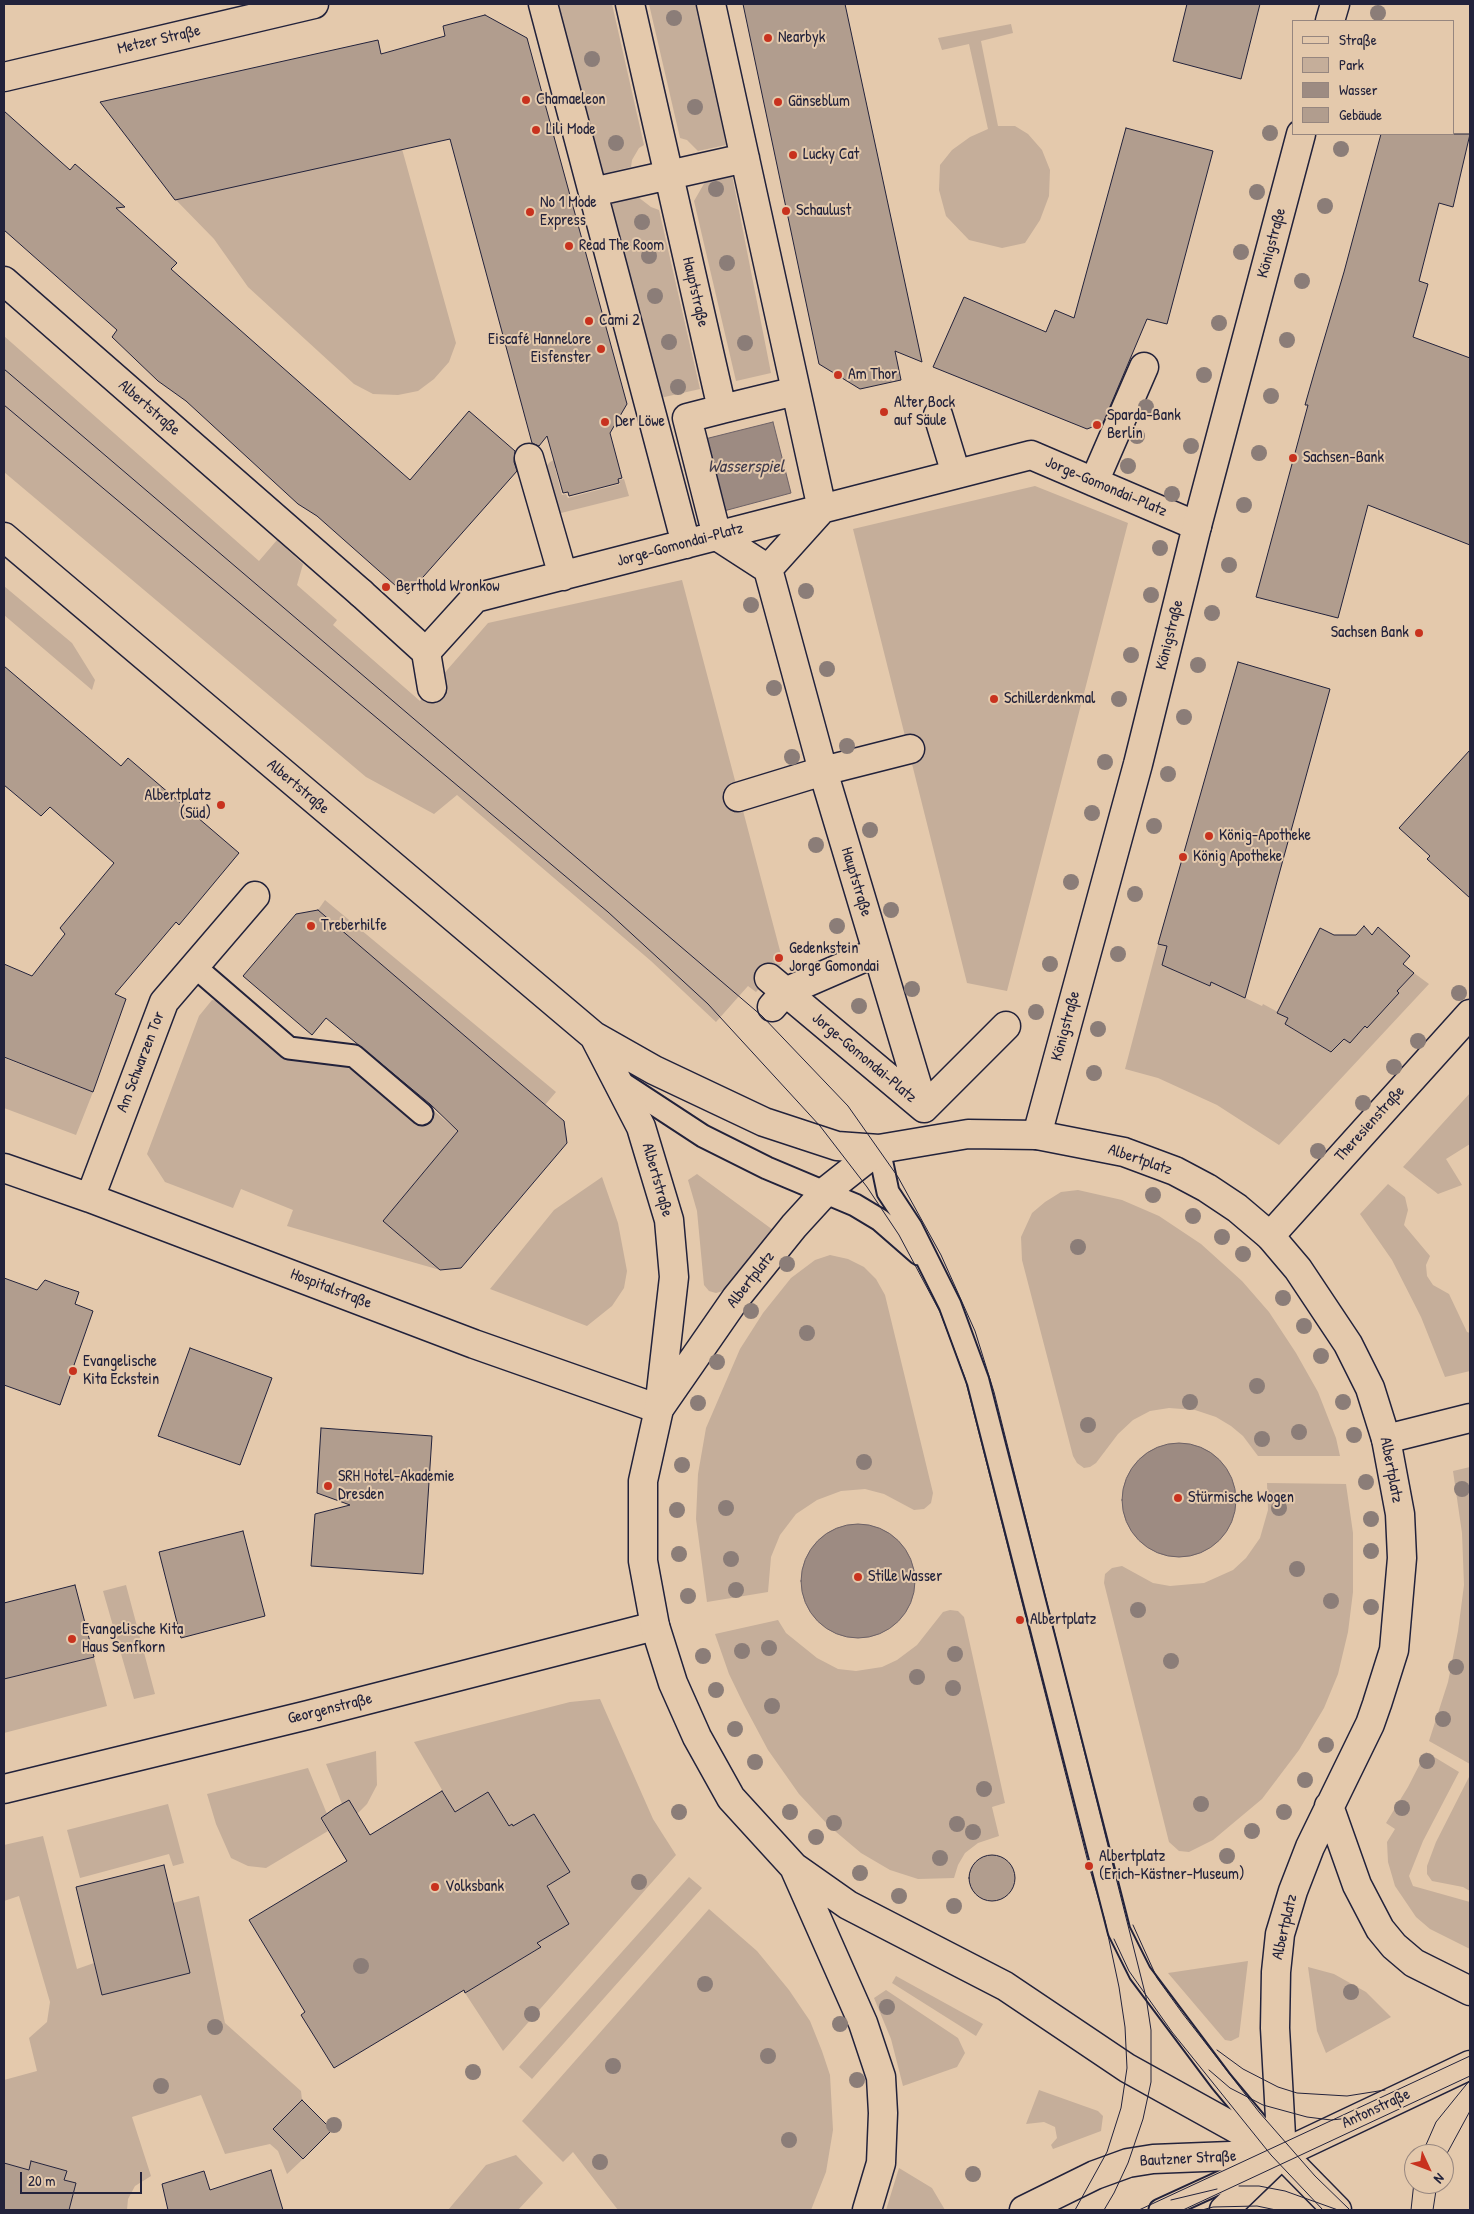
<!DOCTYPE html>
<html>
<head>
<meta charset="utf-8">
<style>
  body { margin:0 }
  #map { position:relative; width:1474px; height:2214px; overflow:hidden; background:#e4c9ac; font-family:"Patrick Hand",sans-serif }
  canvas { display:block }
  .frame { position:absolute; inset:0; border:5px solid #22223b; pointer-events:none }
  .legend { position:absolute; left:1292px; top:20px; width:162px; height:115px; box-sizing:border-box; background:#e4c9ac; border:1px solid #96867f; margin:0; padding:6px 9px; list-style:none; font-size:15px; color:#22223b }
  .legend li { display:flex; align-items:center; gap:10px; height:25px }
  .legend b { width:25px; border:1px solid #96867f }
  .north { position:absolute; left:1404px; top:2144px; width:50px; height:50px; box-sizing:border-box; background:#e4c9ac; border:1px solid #96867f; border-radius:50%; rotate:133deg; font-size:14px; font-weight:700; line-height:20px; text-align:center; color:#22223b }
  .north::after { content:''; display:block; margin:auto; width:18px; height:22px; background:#c8321e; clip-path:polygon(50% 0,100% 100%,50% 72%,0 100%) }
  .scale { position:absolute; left:20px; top:2172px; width:122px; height:22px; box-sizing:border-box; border:2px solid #22223b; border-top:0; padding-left:6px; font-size:15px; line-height:18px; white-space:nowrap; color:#22223b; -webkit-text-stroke:4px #e4c9ac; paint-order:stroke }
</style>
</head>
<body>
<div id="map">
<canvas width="1474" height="2214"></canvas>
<div class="frame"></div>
<ul class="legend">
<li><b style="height:6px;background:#e4c9ac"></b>Straße</li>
<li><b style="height:14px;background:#c5ae9a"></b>Park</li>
<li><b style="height:14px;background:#9d8b82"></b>Wasser</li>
<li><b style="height:14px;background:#b19d8e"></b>Gebäude</li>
</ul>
<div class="north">N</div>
<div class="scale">20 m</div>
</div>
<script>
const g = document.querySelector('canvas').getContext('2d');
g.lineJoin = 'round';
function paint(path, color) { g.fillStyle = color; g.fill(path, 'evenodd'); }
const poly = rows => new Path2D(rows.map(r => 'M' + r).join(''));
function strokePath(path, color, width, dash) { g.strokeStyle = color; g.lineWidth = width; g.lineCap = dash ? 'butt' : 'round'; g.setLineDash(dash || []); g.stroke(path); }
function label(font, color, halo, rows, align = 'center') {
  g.font = font + ' "Patrick Hand",sans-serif'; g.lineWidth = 4; g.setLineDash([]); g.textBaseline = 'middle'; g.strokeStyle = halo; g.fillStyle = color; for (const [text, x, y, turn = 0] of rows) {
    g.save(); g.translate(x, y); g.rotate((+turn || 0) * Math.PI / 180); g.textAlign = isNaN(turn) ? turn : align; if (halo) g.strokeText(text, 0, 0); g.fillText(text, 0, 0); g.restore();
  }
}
paint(poly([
  [558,4,612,4,644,145,639,148,632,160,631,167,602,174],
  [649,4,697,4,726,145,698,151,687,140,680,138],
  [1011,24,1013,33,981,41,998,126,1015,126,1028,134,1042,150,1050,170,1049,196,1040,220,1025,243,1002,248,969,240,946,216,939,190,940,165,952,150,970,137,988,129,969,44,942,50,938,38],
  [402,149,456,343,449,362,434,379,418,391,398,395,373,394,354,384,248,287,214,239,175,199],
  [732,175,771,373,736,381,694,201,705,182],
  [638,197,651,207,659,210,700,389,660,398,610,204],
  [4,336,259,561,277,540,303,564,297,585,337,620,333,625,420,701,488,623,682,580,783,962,756,992,748,986,716,1022,651,961,457,795,434,814,366,777,4,472],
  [560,457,559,467,555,468,562,495,566,494,568,498,620,484,619,480,624,479,629,496,553,515,542,471,550,462],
  [1035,486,1128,523,1007,991,967,983,853,529],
  [4,586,72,643,95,680,92,690,4,615],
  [325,900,556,1092,545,1105,318,910],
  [1158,944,1167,946,1162,965,1210,986,1212,979,1239,995,1262,1006,1263,1004,1289,1018,1286,1025,1330,1052,1344,1039,1365,1026,1367,1027,1399,993,1397,991,1414,973,1429,984,1279,1145,1217,1105,1158,1078,1125,1069],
  [212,1000,223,1002,291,1060,355,1067,419,1123,433,1110,458,1131,383,1221,440,1270,287,1226,293,1210,241,1189,233,1208,165,1182,147,1154,199,1016],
  [4,1058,93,1092,76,1135,4,1108],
  [1470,1093,1470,1144,1446,1159,1462,1185,1438,1194,1403,1167],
  [697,1174,773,1230,723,1291,716,1293,709,1291,704,1285,697,1211,688,1180],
  [602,1177,618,1223,627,1271,624,1288,612,1306,587,1326,490,1289,554,1210],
  [1388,1184,1405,1197,1408,1210,1404,1225,1430,1256,1426,1265,1427,1276,1433,1285,1449,1294,1467,1332,1470,1333,1470,1371,1445,1377,1421,1317,1392,1260,1360,1214],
  [1078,1190,1122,1200,1159,1216,1201,1244,1242,1281,1269,1312,1296,1353,1318,1392,1336,1438,1340,1456,1258,1456,1243,1436,1231,1426,1216,1417,1195,1410,1169,1408,1150,1411,1133,1420,1118,1434,1096,1463,1090,1467,1084,1468,1077,1463,1073,1456,1022,1260,1021,1237,1032,1213,1045,1202,1061,1192],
  [830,1255,848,1259,864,1267,876,1279,885,1295,933,1493,931,1503,924,1509,914,1510,884,1494,865,1489,841,1491,817,1500,796,1514,780,1535,771,1557,768,1592,707,1602,696,1519,698,1474,706,1428,740,1349,763,1313,791,1278,815,1260],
  [1470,1467,1470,1764,1429,1741,1448,1682,1458,1631,1464,1585,1462,1533,1453,1471],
  [1267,1483,1346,1484,1353,1533,1353,1592,1348,1632,1338,1674,1324,1708,1299,1750,1262,1799,1213,1840,1189,1852,1179,1851,1169,1842,1104,1583,1105,1574,1112,1568,1122,1566,1153,1583,1170,1586,1204,1583,1233,1570,1246,1558,1260,1538,1268,1510],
  [126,1585,155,1694,134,1699,103,1591],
  [950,1610,958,1611,964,1617,1005,1803,992,1807,999,1836,978,1843,965,1853,958,1865,954,1878,918,1879,890,1870,861,1853,829,1826,799,1794,768,1750,744,1705,729,1674,715,1634,778,1620,786,1633,817,1658,838,1669,856,1671,882,1667,897,1660,917,1645,943,1612],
  [94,1657,107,1706,4,1733,4,1679],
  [600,1699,653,1819,676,1855,503,2051,465,1993,540,1948,537,1943,569,1924,548,1888,549,1885,570,1872,534,1814,513,1826,512,1824,509,1826,488,1792,455,1812,414,1742,570,1702],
  [376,1751,377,1785,367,1804,357,1814,342,1804,326,1764],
  [1426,1752,1459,1772,1423,1841,1409,1876,1413,1886,1470,1902,1470,1949,1430,1929,1416,1917,1395,1886,1388,1862,1387,1842,1395,1829,1386,1823,1408,1787],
  [308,1768,327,1814,320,1818,328,1831,266,1868,248,1866,231,1858,216,1824,207,1794],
  [1470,1775,1470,1891,1463,1887,1432,1881,1427,1874,1427,1866,1436,1842],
  [168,1804,184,1863,173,1866,169,1854,80,1878,67,1830],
  [43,1836,77,1969,94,1963,102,1995,190,1973,173,1903,199,1896,225,2023,301,2091,302,2100,273,2129,303,2159,287,2174,278,2151,270,2144,225,2154,201,2095,132,2117,151,2176,135,2186,128,2199,127,2210,69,2210,76,2184,64,2180,67,2171,32,2161,29,2170,4,2163,4,2080,37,2071,29,2038,47,2022,50,2002,19,1896,4,1901,4,1845],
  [689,1877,702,1888,532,2079,519,2067],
  [709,1909,757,1951,789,1990,810,2021,822,2051,830,2075,833,2130,826,2172,811,2210,618,2210,573,2152,563,2162,522,2121],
  [1248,1961,1239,2037,1231,2041,1225,2040,1168,1973],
  [1308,1967,1334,1974,1366,1992,1391,2017,1326,2053,1317,2031],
  [896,1976,983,2024,976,2036,892,1983],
  [886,1990,958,2038,965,2053,957,2067,903,2086,891,2039,874,1998],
  [1039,2090,1098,2111,1103,2116,1101,2131,1053,2149,1051,2145,1057,2138,1055,2127,1044,2122,1026,2124],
  [516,2155,543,2183,518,2210,448,2210,486,2165],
  [899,2168,932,2188,945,2210,886,2210]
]), '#c5ae9a');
const water = poly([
  [773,422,791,493,720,512,701,440,773,422],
  '1122 1500a57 57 0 1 1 114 0a57 57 0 1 1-114 0Z',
  '801 1581a57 57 0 1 1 114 0a57 57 0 1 1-114 0Z'
]);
paint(water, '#9d8b82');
strokePath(water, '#6c6166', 1);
const building = poly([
  [743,4,845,4,922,362,895,351,901,380,860,389,819,364,743,4],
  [1187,4,1260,4,1241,79,1173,61,1187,4],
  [485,15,527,38,627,404,610,433,622,478,618,479,619,483,569,496,568,492,563,493,547,436,539,446,532,443,450,139,175,200,100,102,378,40,381,54,445,36,443,26,485,15],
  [4,111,70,170,75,164,125,207,116,208,177,263,171,269,410,480,469,411,515,451,514,462,517,471,408,594,396,586,317,516,298,504,186,401,158,381,112,337,117,330,4,230,4,111],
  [1126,128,1213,151,1167,324,1147,319,1103,423,1087,429,933,367,964,297,1046,332,1055,310,1074,318,1126,128],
  [1381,134,1470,134,1453,207,1439,203,1419,281,1428,284,1413,337,1470,358,1470,545,1368,505,1338,618,1256,597,1308,405,1305,405,1315,370,1344,272,1381,134],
  [1238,662,1330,689,1245,998,1211,982,1210,986,1162,965,1167,946,1158,944,1238,662],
  [4,666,121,766,128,758,239,853,179,925,176,922,115,994,126,999,93,1092,4,1057,4,964,32,976,65,934,60,928,114,863,50,807,41,816,4,785,4,666],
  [1470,750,1470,898,1427,859,1430,856,1399,828,1470,750],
  [318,910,564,1121,567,1143,461,1268,440,1270,383,1221,458,1131,430,1104,326,1018,312,1035,243,976,296,914,318,910],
  [1364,926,1372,935,1378,927,1410,956,1403,964,1414,973,1397,991,1399,993,1367,1028,1365,1026,1350,1043,1344,1039,1331,1052,1285,1024,1288,1018,1277,1013,1320,928,1334,935,1356,935,1364,926],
  [4,1278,37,1290,45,1280,61,1286,79,1292,75,1304,93,1311,60,1405,4,1385,4,1278],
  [190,1348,272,1378,240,1465,158,1436,190,1348],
  [321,1428,432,1436,423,1574,311,1566,315,1514,350,1505,317,1493,321,1428],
  [243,1531,265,1616,181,1638,159,1552,243,1531],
  [75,1585,94,1657,4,1679,4,1603,75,1585],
  [442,1791,455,1812,488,1792,509,1826,512,1824,513,1826,534,1814,570,1872,547,1886,569,1924,537,1943,541,1947,465,1993,464,1990,334,2068,301,2015,305,2012,249,1920,347,1861,321,1818,335,1808,349,1800,370,1835,442,1791],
  '969 1878a23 23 0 1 1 46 0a23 23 0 1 1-46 0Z',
  [164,1865,190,1973,102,1995,76,1887,164,1865],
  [302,2100,332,2130,303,2159,273,2129,302,2100],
  [31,2161,67,2171,64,2180,76,2183,69,2210,4,2210,4,2163,29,2170,31,2161],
  [271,2170,283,2210,168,2210,162,2184,204,2171,210,2190,271,2170]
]);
paint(building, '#b19d8e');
strokePath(building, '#22223b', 1);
const service = poly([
  [194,966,289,1048,354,1056,422,1114],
  [619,1081,703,1136,767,1168,855,1205,880,1220,919,1254],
  [879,1149,888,1192,911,1227,950,1305,978,1381,1119,1931,1140,1973,1221,2081,1282,2154,1160,2210]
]);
const pedestrian = poly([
  [543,4,686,544],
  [630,4,722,409,687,418,717,536,768,569,823,771,924,1108],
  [711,4,822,509,768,569],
  [593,192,745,158],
  [722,409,796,391],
  [938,415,956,474],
  [529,458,563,576],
  [1094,482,1144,367],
  [361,593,426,652,432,688],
  [426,652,475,598,1031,455,1197,526],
  [738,797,823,771,910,749],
  [769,978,924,1108,1006,1026],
  [772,1007,785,992,877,952]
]);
const minor = poly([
  [1330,21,1335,4],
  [4,77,314,4],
  [4,281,361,593],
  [1037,1135,1138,764,1197,526,1301,134],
  [4,1168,90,1198,474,1344,659,1409],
  [90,1198,164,1002,255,896],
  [1270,1236,1470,1014],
  [1386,1439,1470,1418],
  [4,1789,308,1715,655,1626]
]);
const secondary = poly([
  [4,537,594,1036,654,1070,764,1122,837,1146,879,1149],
  [594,1036,641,1127,669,1220,674,1277,659,1409,643,1481,643,1561,655,1626,673,1683,697,1737,731,1798,794,1867,848,1905,1005,1986,1127,2068,1282,2154],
  [659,1409,736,1298,794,1226,826,1191,879,1149,968,1134,1037,1135,1124,1152,1175,1171,1207,1188,1237,1208,1270,1236,1298,1269,1348,1344,1370,1388,1386,1439,1400,1514,1402,1558,1394,1650,1377,1704,1370,1724,1310,1847,1293,1891,1280,1934,1276,1972,1275,2028,1282,2154],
  [1329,1806,1357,1885,1380,1929,1394,1946,1414,1963,1470,1991],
  [794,1867,863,2023,881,2077,883,2113,881,2163,867,2210]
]);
const primary = poly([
  [1282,2154,1337,2210],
  [1024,2210,1095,2175,1128,2163,1153,2159,1282,2154],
  [1224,2210,1282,2154,1470,2065]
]);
strokePath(service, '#22223b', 25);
strokePath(pedestrian, '#22223b', 31);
strokePath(minor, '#22223b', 31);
strokePath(secondary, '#22223b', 31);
strokePath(primary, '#22223b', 31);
strokePath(service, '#e4c9ac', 21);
strokePath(pedestrian, '#e4c9ac', 28);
strokePath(minor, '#e4c9ac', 28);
strokePath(secondary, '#e4c9ac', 28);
strokePath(primary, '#e4c9ac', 28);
strokePath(poly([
  [4,369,762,1016,848,1106,898,1177,941,1255,975,1331,994,1392,1146,1997,1151,2030,1151,2082,1143,2119,1128,2163,1114,2193,1104,2210],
  [4,405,608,912,708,1004,820,1126,867,1187,899,1235,940,1312,965,1378,1089,1866,1105,1921,1119,1987,1125,2027,1127,2068,1121,2108,1107,2152,1075,2210],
  [1133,1925,1157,1978,1183,2014,1259,2112,1315,2176,1350,2210],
  [1114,1939,1129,1971,1172,2032,1271,2155,1323,2210],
  [1217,2050,1243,2069,1278,2087,1297,2093,1347,2096,1385,2090],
  [1209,2070,1230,2088,1263,2105,1307,2117,1331,2120,1360,2117,1380,2112],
  [1422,2154,1436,2122,1470,2080],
  [1444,2159,1470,2111],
  [1239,2186,1259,2186,1285,2191,1338,2210],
  [1171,2200,1217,2189],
  [1139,2210,1470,2056],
  [1183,2210,1470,2076],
  [1202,2210,1213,2207,1257,2206,1276,2210],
  [1411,2210,1414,2182],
  [1433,2210,1437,2184]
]), '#22223b', 1);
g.fillStyle = '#8b7d78';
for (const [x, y] of [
  [1378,13],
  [674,18],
  [592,59],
  [695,107],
  [1270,133],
  [616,143],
  [1341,149],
  [716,189],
  [1257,192],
  [1325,206],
  [642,222],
  [1241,252],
  [649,256],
  [727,263],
  [1302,281],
  [655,296],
  [1219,323],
  [1287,340],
  [669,342],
  [745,343],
  [1204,375],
  [678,387],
  [1271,396],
  [1146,407],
  [1137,436],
  [1191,446],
  [1259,453],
  [1128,466],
  [1172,494],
  [1244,505],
  [1160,548],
  [1229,565],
  [806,591],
  [1151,595],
  [751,605],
  [1212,613],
  [1131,655],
  [1198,665],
  [827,669],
  [774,688],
  [1119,699],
  [1184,717],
  [847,746],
  [792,757],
  [1105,762],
  [1168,774],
  [1092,813],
  [1154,826],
  [870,830],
  [816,845],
  [1071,882],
  [1135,894],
  [891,910],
  [837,926],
  [1118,954],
  [1050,964],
  [912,989],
  [1459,993],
  [859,1006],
  [1036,1012],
  [1098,1029],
  [1418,1041],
  [1394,1067],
  [1094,1073],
  [1363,1103],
  [1318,1151],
  [1153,1195],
  [1193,1216],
  [1222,1237],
  [1078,1247],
  [1243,1254],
  [787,1264],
  [1283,1298],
  [751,1311],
  [1304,1326],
  [807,1333],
  [1321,1356],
  [717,1362],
  [1257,1386],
  [1190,1402],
  [1343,1402],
  [698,1403],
  [1088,1425],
  [1299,1432],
  [1354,1435],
  [1262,1439],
  [864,1462],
  [682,1465],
  [1366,1482],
  [1462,1489],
  [726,1508],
  [1279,1508],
  [677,1510],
  [1371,1519],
  [1371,1551],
  [679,1554],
  [731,1559],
  [1297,1569],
  [736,1590],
  [688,1596],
  [1331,1601],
  [1371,1607],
  [1138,1610],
  [769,1648],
  [742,1651],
  [955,1654],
  [703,1656],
  [1171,1661],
  [1456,1667],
  [917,1677],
  [953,1688],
  [716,1690],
  [772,1706],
  [1443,1719],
  [735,1729],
  [1326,1745],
  [1427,1761],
  [755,1762],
  [1305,1780],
  [984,1789],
  [1201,1804],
  [1402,1808],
  [679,1812],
  [790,1812],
  [1284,1812],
  [834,1823],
  [957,1824],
  [1252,1831],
  [973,1832],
  [816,1837],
  [1227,1856],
  [940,1858],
  [860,1873],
  [639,1882],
  [899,1896],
  [954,1906],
  [361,1966],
  [705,1984],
  [1351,1992],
  [887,2007],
  [532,2014],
  [840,2024],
  [215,2027],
  [768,2056],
  [613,2066],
  [473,2072],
  [857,2080],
  [161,2086],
  [334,2125],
  [789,2140],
  [600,2162],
  [973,2174]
]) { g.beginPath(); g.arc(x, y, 8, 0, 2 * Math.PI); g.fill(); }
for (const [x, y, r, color] of [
  [768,38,5,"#c8321e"],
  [526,100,5,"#c8321e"],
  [778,102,5,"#c8321e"],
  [536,130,5,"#c8321e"],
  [793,155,5,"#c8321e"],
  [786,211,5,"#c8321e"],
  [530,212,5,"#c8321e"],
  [569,246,5,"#c8321e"],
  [589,321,5,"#c8321e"],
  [601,349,5,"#c8321e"],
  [838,375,5,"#c8321e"],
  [884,412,5,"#c8321e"],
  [605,422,5,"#c8321e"],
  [1097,425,5,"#c8321e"],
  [1293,458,5,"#c8321e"],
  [386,587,5,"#c8321e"],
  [1419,633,5,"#c8321e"],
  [994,699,5,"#c8321e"],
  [221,805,5,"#c8321e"],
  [1209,836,5,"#c8321e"],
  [1183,857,5,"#c8321e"],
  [311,926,5,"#c8321e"],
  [779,958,5,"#c8321e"],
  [73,1371,5,"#c8321e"],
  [328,1486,5,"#c8321e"],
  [1178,1498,5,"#c8321e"],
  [858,1577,5,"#c8321e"],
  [1020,1620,5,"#c8321e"],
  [72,1639,5,"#c8321e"],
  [1089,1866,5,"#c8321e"],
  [435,1887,5,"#c8321e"]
]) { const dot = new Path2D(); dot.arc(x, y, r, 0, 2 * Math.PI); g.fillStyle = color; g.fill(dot); strokePath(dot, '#e4c9ac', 2); }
label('16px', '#22223b', '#e4c9ac', [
  ["Nearbyk",778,38],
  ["Chamaeleon",536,100],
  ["Gänseblum",788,102],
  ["Lili Mode",546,130],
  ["Lucky Cat",803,155],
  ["No 1 Mode",540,203],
  ["Express",540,221],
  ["Schaulust",796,211],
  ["Read The Room",579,246],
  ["Cami 2",599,321],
  ["Eiscafé Hannelore",591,340,"right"],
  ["Eisfenster",591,358,"right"],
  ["Am Thor",848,375],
  ["Alter Bock",894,403],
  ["auf Säule",894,421],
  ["Sparda-Bank",1107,416],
  ["Berlin",1107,434],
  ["Der Löwe",615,422],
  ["Sachsen-Bank",1303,458],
  ["Berthold Wronkow",396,587],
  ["Sachsen Bank",1409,633,"right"],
  ["Schillerdenkmal",1004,699],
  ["Albertplatz",211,796,"right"],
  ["(Süd)",211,814,"right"],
  ["König-Apotheke",1219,836],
  ["König Apotheke",1193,857],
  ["Treberhilfe",321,926],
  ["Gedenkstein",789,949],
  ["Jorge Gomondai",789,967],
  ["Evangelische",83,1362],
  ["Kita Eckstein",83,1380],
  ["SRH Hotel-Akademie",338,1477],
  ["Dresden",338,1495],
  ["Stürmische Wogen",1188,1498],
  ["Stille Wasser",868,1577],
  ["Albertplatz",1030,1620],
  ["Evangelische Kita",82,1630],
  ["Haus Senfkorn",82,1648],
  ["Albertplatz",1099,1857],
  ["(Erich-Kästner-Museum)",1099,1875],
  ["Volksbank",445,1887]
], 'left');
label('16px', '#22223b', '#e4c9ac', [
  ["Metzer Straße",159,40,-13],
  ["Königstraße",1272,243,-75],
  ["Hauptstraße",695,292,77],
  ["Albertstraße",149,408,41],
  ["Jorge-Gomondai-Platz",1106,487,23],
  ["Jorge-Gomondai-Platz",680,545,-15],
  ["Königstraße",1170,635,-76],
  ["Albertstraße",298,787,40],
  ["Hauptstraße",856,882,73],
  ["Königstraße",1066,1026,-75],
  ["Jorge-Gomondai-Platz",864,1058,40],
  ["Am Schwarzen Tor",141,1062,-69],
  ["Theresienstraße",1370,1124,-48],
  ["Albertplatz",1140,1160,19],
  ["Albertstraße",657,1180,74],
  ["Albertplatz",751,1280,-52],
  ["Hospitalstraße",331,1289,21],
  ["Albertplatz",1391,1470,79],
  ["Georgenstraße",330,1709,-14],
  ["Albertplatz",1285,1927,-77],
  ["Antonstraße",1376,2109,-25],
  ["Bautzner Straße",1188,2159,-3]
]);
label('italic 18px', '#413c4d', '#e4c9ac', [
  ["Wasserspiel",746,467]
]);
</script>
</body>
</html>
